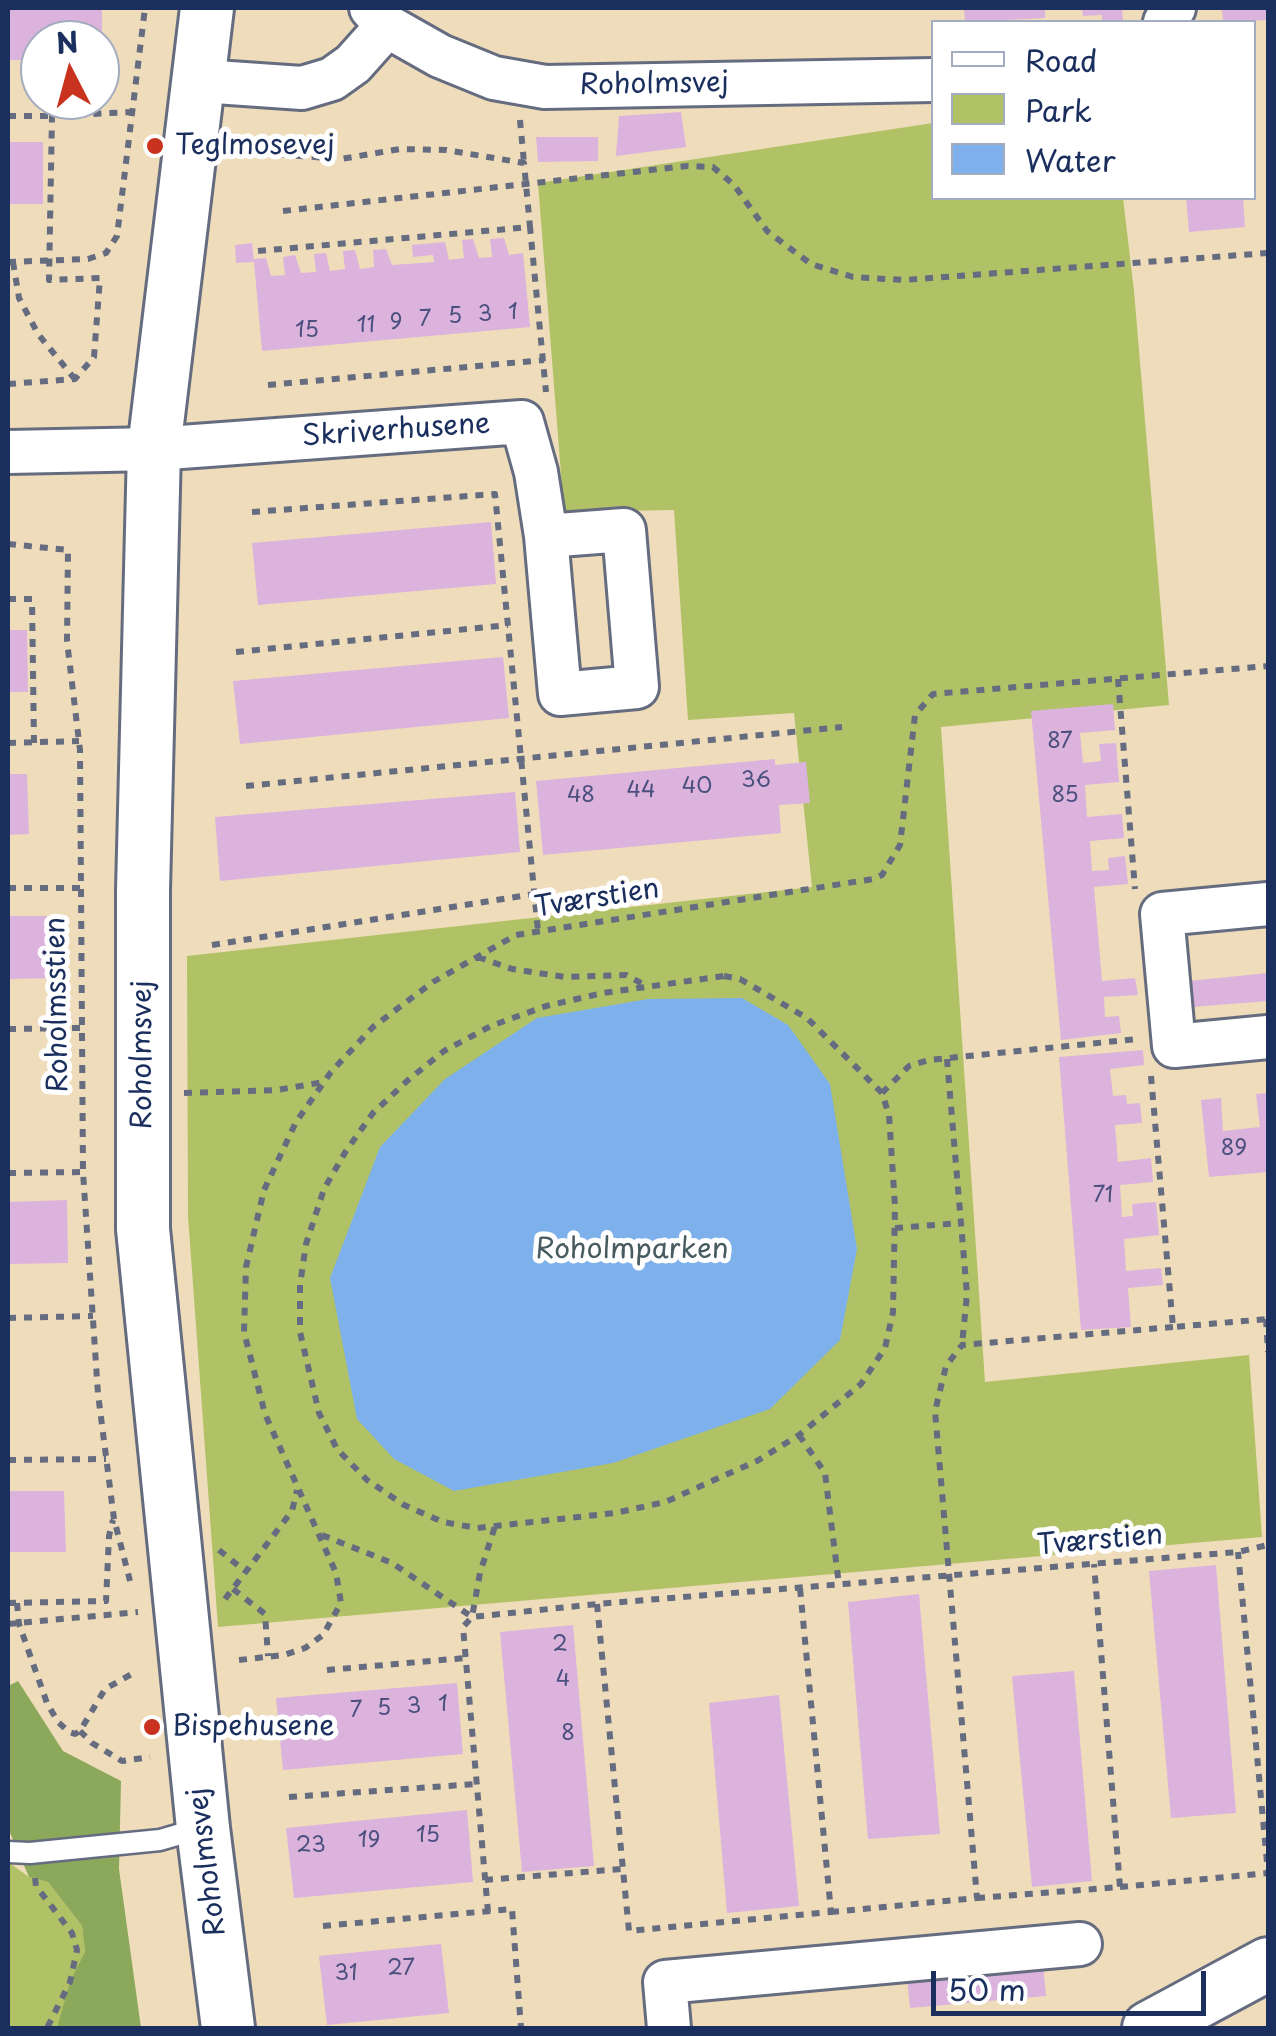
<!DOCTYPE html>
<html>
<head>
<meta charset="utf-8">
<style>
  body { margin:0 }
  #map { position:relative; width:1276px; height:2036px; overflow:hidden; background:#efdcbb; font-family:"Playpen Sans",sans-serif }
  canvas { display:block }
  .frame { position:absolute; inset:0; border:10px solid #1b2f5e; pointer-events:none }
  .legend { position:absolute; left:931px; top:20px; width:325px; height:180px; box-sizing:border-box; background:#fff; border:2px solid #a4acbf; margin:0; padding:12px 18px; list-style:none; font-size:30px; color:#1b2f5e }
  .legend li { display:flex; align-items:center; gap:20px; height:50px }
  .legend b { width:50px; border:2px solid #a4acbf }
  .north { position:absolute; left:20px; top:20px; width:100px; height:100px; box-sizing:border-box; background:#fff; border:2px solid #a4acbf; border-radius:50%; rotate:354deg; font-size:28px; font-weight:700; line-height:40px; text-align:center; color:#1b2f5e }
  .north::after { content:''; display:block; margin:auto; width:35px; height:45px; background:#c8321e; clip-path:polygon(50% 0,100% 100%,50% 72%,0 100%) }
  .scale { position:absolute; left:931px; top:1971px; width:275px; height:45px; box-sizing:border-box; border:5px solid #1b2f5e; border-top:0; padding-left:12px; font-size:30px; line-height:35px; white-space:nowrap; color:#1b2f5e; -webkit-text-stroke:8px #fff; paint-order:stroke }
</style>
</head>
<body>
<div id="map">
<canvas width="1276" height="2036"></canvas>
<div class="frame"></div>
<ul class="legend">
<li><b style="height:12px;background:#fff"></b>Road</li>
<li><b style="height:28px;background:#b0c265"></b>Park</li>
<li><b style="height:28px;background:#7eb1eb"></b>Water</li>
</ul>
<div class="north">N</div>
<div class="scale">50 m</div>
</div>
<script>
const g = document.querySelector('canvas').getContext('2d');
g.lineJoin = 'round';
function paint(path, color) { g.fillStyle = color; g.fill(path, 'evenodd'); }
const poly = rows => new Path2D(rows.map(r => 'M' + r).join(''));
function strokePath(path, color, width, dash) { g.strokeStyle = color; g.lineWidth = width; g.lineCap = dash ? 'butt' : 'round'; g.setLineDash(dash || []); g.stroke(path); }
function label(font, color, halo, rows, align = 'center') {
  g.font = font + ' "Playpen Sans",sans-serif'; g.lineWidth = 10; g.setLineDash([]); g.textBaseline = 'middle'; g.strokeStyle = halo; g.fillStyle = color; for (const [text, x, y, turn = 0] of rows) {
    g.save(); g.translate(x, y); g.rotate((+turn || 0) * Math.PI / 180); g.textAlign = isNaN(turn) ? turn : align; if (halo) g.strokeText(text, 0, 0); g.fillText(text, 0, 0); g.restore();
  }
}
paint(poly([
  [933,123,934,198,1123,198,1134,291,1169,705,941,727,985,1382,1249,1355,1262,1537,218,1627,188,1216,187,956,812,887,794,713,688,720,674,510,564,512,538,183],
  [8,1862,29,1877,48,1882,82,1926,85,1952,57,2028,8,2028]
]), '#b0c265');
paint(poly([
  [18,1681,63,1751,121,1781,119,1869,141,2028,57,2028,70,1982,85,1952,82,1926,48,1882,29,1877,8,1828,8,1686]
]), '#8ca85a');
paint(poly([
  [742,998,788,1025,830,1084,857,1249,840,1340,770,1409,613,1463,454,1491,394,1459,357,1419,330,1278,380,1147,445,1079,537,1018,648,999]
]), '#7eb1eb');
paint(poly([
  [8,8,102,8,102,40,40,40,40,60,8,60],
  [964,8,1045,8,1045,18,965,22],
  [1082,8,1122,8,1123,21,1102,22,1102,15,1083,16],
  [1222,8,1268,8,1268,20,1223,22],
  [681,112,686,147,616,156,619,116],
  [536,137,598,137,598,161,538,162],
  [8,142,43,142,43,204,8,204],
  [1186,198,1243,198,1245,227,1189,232],
  [504,238,509,255,523,253,530,327,262,351,254,262,236,263,235,245,252,243,254,262,254,259,266,258,271,276,285,275,283,257,295,255,301,273,316,272,314,254,326,253,330,271,345,269,343,251,355,250,360,269,374,267,373,250,386,249,392,265,434,262,433,255,413,257,412,245,445,242,449,260,464,258,462,240,473,239,479,258,492,257,490,239],
  [491,522,496,584,258,605,252,543],
  [8,630,27,630,28,692,8,692],
  [503,657,509,718,240,744,233,681],
  [1113,704,1115,730,1080,733,1083,763,1101,761,1099,744,1116,743,1119,782,1085,785,1087,817,1122,814,1124,838,1090,841,1092,871,1109,870,1108,858,1125,856,1128,884,1094,887,1102,981,1135,978,1138,995,1104,997,1105,1017,1119,1016,1121,1033,1061,1040,1031,711],
  [775,759,775,765,806,762,810,803,779,805,781,833,543,855,536,781],
  [8,774,27,774,29,834,8,835],
  [515,792,520,852,220,881,215,817],
  [8,916,60,916,62,978,8,979],
  [1268,973,1268,1001,1192,1007,1189,981],
  [1143,1050,1144,1065,1110,1069,1113,1096,1126,1095,1127,1104,1140,1103,1142,1123,1115,1125,1118,1162,1151,1158,1153,1182,1120,1185,1122,1217,1133,1216,1132,1204,1156,1202,1159,1235,1124,1239,1126,1271,1161,1268,1163,1285,1128,1288,1131,1327,1081,1330,1059,1057],
  [1268,1093,1268,1172,1209,1177,1201,1100,1221,1098,1223,1131,1260,1127,1256,1094],
  [67,1200,68,1263,8,1264,8,1202],
  [8,1491,64,1491,66,1552,8,1552],
  [1216,1565,1236,1813,1171,1818,1149,1571],
  [919,1594,940,1834,868,1839,848,1602],
  [573,1625,594,1866,522,1872,500,1632],
  [1074,1671,1092,1881,1032,1887,1012,1676],
  [457,1683,463,1754,283,1770,276,1698],
  [779,1695,799,1906,727,1913,709,1703],
  [467,1810,473,1882,294,1898,286,1828],
  [441,1944,449,2013,327,2025,319,1956],
  [1043,1964,1046,1996,910,2008,907,1977]
]), '#dbb3dd');
const service = poly([
  [8,1852,30,1853,160,1840,201,1828]
]);
const minor = poly([
  [371,8,387,26,440,56,494,78,545,87,934,80],
  [1165,22,1174,8],
  [201,81,302,88,332,79,353,64,387,26],
  [8,452,154,449,522,422,536,472,546,536,560,694,637,687,624,530,546,536],
  [1268,904,1162,914,1174,1046,1268,1037],
  [669,2028,665,1982,1080,1944]
]);
const tertiary = poly([
  [207,8,154,449,143,890,143,1229,203,1828,228,2028],
  [1149,2028,1268,1964]
]);
strokePath(service, '#656c7f', 25);
strokePath(minor, '#656c7f', 48);
strokePath(tertiary, '#656c7f', 58);
strokePath(poly([
  [8,116,52,116],
  [520,120,524,163],
  [232,151,341,159,400,149,446,150,524,163,530,227],
  [283,211,687,166,713,167,734,185,767,231,811,264,853,277,904,280,1268,253],
  [258,251,530,227,546,392],
  [8,262,88,259,106,253,117,236,145,8],
  [13,262,19,298,38,334,74,378],
  [8,384,75,379,94,357,100,278,49,280,52,116,131,112],
  [268,385,544,360],
  [252,512,495,494,538,931],
  [8,544,68,550,67,641,80,750,83,1172,98,1394,114,1519,130,1581],
  [8,599,32,599,34,743],
  [236,652,508,625],
  [1118,679,1135,889],
  [8,743,79,741],
  [246,786,842,727],
  [8,888,80,888],
  [212,945,534,894],
  [478,957,512,969,565,977,626,975,645,985],
  [724,976,740,979,807,1018,882,1093,889,1115,895,1206,893,1312,885,1348,861,1384,799,1435,757,1461,665,1502,615,1513,477,1528,443,1522,404,1505,367,1480,337,1449,319,1413,300,1332,300,1285,306,1244,324,1189,346,1151,373,1113,407,1081,444,1051,491,1026,546,1006,603,993,724,976],
  [8,1029,81,1028],
  [947,1059,967,1294,962,1345],
  [1151,1076,1173,1327,1268,1319],
  [184,1093,277,1090,324,1082],
  [882,1093,909,1066,929,1060,1137,1039],
  [8,1173,83,1172],
  [895,1228,961,1223],
  [8,1318,93,1316],
  [1266,1319,1268,1352],
  [799,1435,825,1473,839,1585],
  [8,1460,106,1459],
  [322,1535,392,1563,472,1617,597,1604,1238,1552,1268,1545],
  [219,1550,245,1571],
  [233,1589,265,1614,268,1656],
  [225,1599,292,1511,297,1490],
  [8,1603,106,1601,109,1536,113,1520],
  [17,1603,19,1624,47,1703,58,1722,69,1732,75,1734,80,1731,105,1689,137,1671],
  [597,1604,629,1931,831,1912,800,1588],
  [8,1624,138,1612],
  [239,1660,284,1655,305,1648,323,1635,341,1603,336,1573,265,1414,244,1332,246,1267,264,1190,296,1122,331,1072,373,1027,433,982,516,935,873,879,882,875,900,845,915,715,933,694,1268,666],
  [327,1670,465,1658],
  [80,1731,92,1743,122,1761,150,1757],
  [289,1797,476,1784],
  [35,1878,36,1886,72,1933,77,1950,70,1982,47,2028],
  [485,1880,621,1869],
  [1120,1887,1268,1873,1238,1552],
  [977,1898,1120,1887,1094,1564],
  [488,1912,463,1627,472,1617,480,1573,495,1526],
  [831,1912,977,1898,935,1411,946,1366,962,1345,1173,1327],
  [323,1926,512,1909,521,2028]
]), '#656c7f', 6, [8, 8]);
strokePath(service, '#fff', 20);
strokePath(minor, '#fff', 42);
strokePath(tertiary, '#fff', 52);
for (const [x, y, r, color] of [
  [155,146,10,"#c8321e"],
  [152,1727,10,"#c8321e"]
]) { const dot = new Path2D(); dot.arc(x, y, r, 0, 2 * Math.PI); g.fillStyle = color; g.fill(dot); strokePath(dot, '#fff', 4); }
label('22px', '#4b507e', null, [
  ["1",513,313],
  ["3",485,315],
  ["5",455,317],
  ["7",425,320],
  ["9",396,323],
  ["11",366,326],
  ["15",307,331],
  ["87",1060,742],
  ["36",756,781],
  ["40",697,787],
  ["44",641,791],
  ["48",581,796],
  ["85",1065,796],
  ["89",1234,1149],
  ["71",1103,1196],
  ["2",560,1645],
  ["4",563,1680],
  ["1",443,1705],
  ["3",414,1707],
  ["5",384,1709],
  ["7",356,1711],
  ["8",568,1734],
  ["15",428,1836],
  ["19",369,1841],
  ["23",311,1846],
  ["27",401,1969],
  ["31",346,1974]
]);
label('28px', '#1b2f5e', '#fff', [
  ["Roholmsvej",654,85,-1],
  ["Skriverhusene",396,431,-4],
  ["Tværstien",597,899,-9],
  ["Roholmsstien",58,1005,-91],
  ["Roholmsvej",143,1055,-90],
  ["Tværstien",1100,1541,-5],
  ["Roholmsvej",208,1862,-97]
]);
label('28px', '#1b2f5e', '#fff', [
  ["Teglmosevej",175,146],
  ["Bispehusene",172,1727]
], 'left');
label('28px', '#485b60', '#fff', [
  ["Roholmparken",632,1250]
]);
</script>
</body>
</html>
